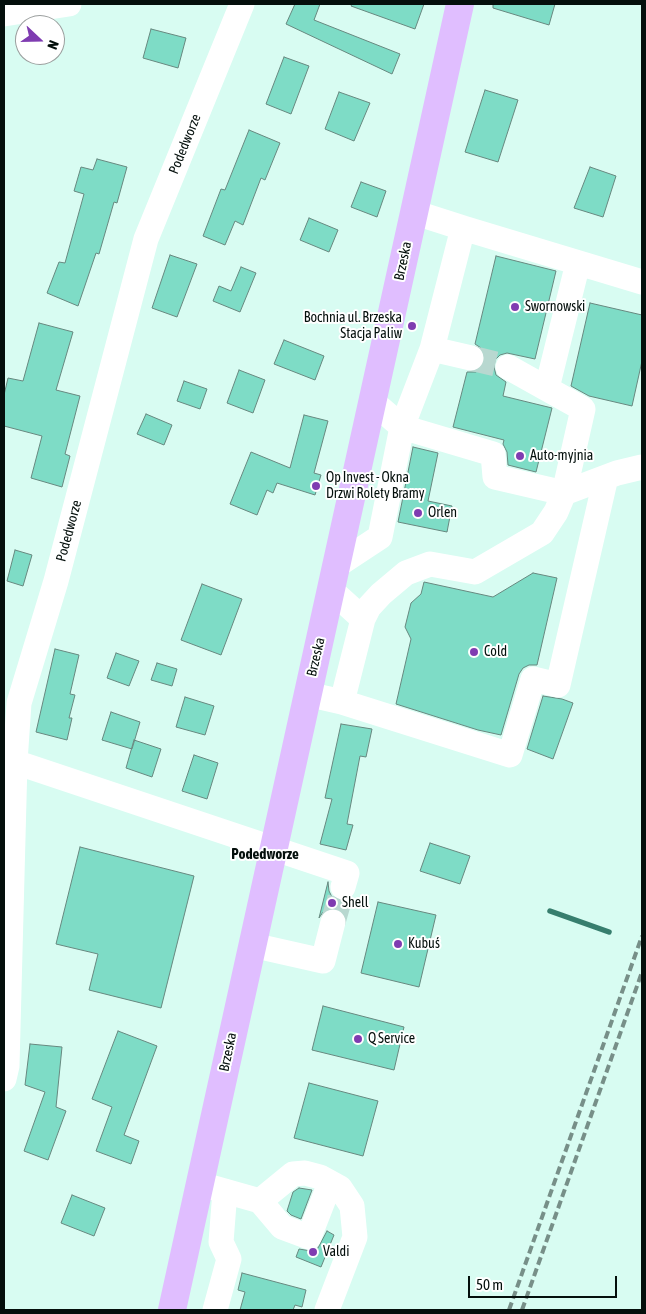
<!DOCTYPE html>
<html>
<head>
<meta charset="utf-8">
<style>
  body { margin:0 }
  #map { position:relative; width:646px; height:1314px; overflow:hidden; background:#d8fcf2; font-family:"Asap Condensed",sans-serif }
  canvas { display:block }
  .frame { position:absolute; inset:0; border:5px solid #040f0c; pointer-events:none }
  .north { position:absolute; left:15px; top:15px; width:50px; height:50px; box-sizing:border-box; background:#fff; border:1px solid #9b9f9e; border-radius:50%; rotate:111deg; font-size:14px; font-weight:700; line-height:20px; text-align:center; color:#040f0c }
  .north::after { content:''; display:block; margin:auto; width:18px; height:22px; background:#7f3cb1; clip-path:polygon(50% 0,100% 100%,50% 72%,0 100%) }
  .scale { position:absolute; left:468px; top:1276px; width:149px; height:22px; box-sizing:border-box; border:2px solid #040f0c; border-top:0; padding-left:6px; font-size:15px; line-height:18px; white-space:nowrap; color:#040f0c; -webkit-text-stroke:4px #fff; paint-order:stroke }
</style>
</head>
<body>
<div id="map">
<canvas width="646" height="1314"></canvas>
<div class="frame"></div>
<div class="north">N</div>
<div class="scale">50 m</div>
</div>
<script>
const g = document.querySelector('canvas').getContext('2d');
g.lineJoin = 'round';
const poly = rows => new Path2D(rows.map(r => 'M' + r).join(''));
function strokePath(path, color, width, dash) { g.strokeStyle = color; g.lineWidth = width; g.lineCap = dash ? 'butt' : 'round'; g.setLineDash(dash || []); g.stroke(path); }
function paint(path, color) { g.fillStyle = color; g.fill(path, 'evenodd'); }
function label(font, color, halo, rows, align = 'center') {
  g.font = font + ' "Asap Condensed",sans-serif'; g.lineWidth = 4; g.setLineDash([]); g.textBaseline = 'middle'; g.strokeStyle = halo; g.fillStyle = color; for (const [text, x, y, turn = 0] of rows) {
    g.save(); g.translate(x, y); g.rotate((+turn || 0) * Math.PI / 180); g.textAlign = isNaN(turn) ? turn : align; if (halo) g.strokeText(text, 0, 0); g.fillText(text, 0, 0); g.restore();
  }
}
strokePath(poly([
  [550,911,609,932]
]), '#377e6e', 5.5);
const building = poly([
  [295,4,320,4,314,20,400,54,392,74,286,24,295,4],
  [352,4,424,4,415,29,351,6,352,4],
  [493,4,555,4,549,25,493,8,493,4],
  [151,29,186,38,178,68,143,58,151,29],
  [284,57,309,66,291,114,266,104,284,57],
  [485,90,518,100,498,162,465,152,485,90],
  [339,92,370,103,354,141,325,129,339,92],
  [249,130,280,143,265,180,261,178,243,225,235,221,225,245,203,236,221,189,225,190,249,130],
  [97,159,127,167,117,203,114,202,99,254,96,253,78,306,47,293,59,262,65,263,84,194,74,191,81,167,93,170,97,159],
  [590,167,616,176,603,217,574,208,590,167],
  [361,182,386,191,377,217,351,207,361,182],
  [309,218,338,230,329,252,300,240,309,218],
  [170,255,197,264,177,317,152,308,170,255],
  [496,256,556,271,535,359,507,353,500,355,495,360,494,367,496,375,506,382,503,396,552,408,536,472,508,465,507,452,503,444,504,440,453,427,467,372,476,372,481,368,485,362,485,353,481,348,475,344,496,256],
  [241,267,256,273,240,312,213,301,219,286,231,291,241,267],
  [590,303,642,315,642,361,632,406,589,396,571,386,590,303],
  [39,323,73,332,56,390,80,396,65,454,70,456,62,487,31,478,42,436,4,426,4,395,8,378,23,381,39,323],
  [284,340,324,356,315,380,274,364,284,340],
  [239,370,265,380,253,413,227,403,239,370],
  [184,381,207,389,200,409,177,401,184,381],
  [146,414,172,425,164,445,137,434,146,414],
  [304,415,328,421,314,473,321,475,315,495,277,483,273,493,267,490,257,515,230,504,251,452,290,468,304,415],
  [413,447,438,453,428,501,452,506,447,532,398,522,413,447],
  [15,550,32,555,23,586,7,581,15,550],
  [533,573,557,578,537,665,529,665,523,668,519,674,501,735,478,730,396,704,411,639,405,627,411,603,421,594,424,582,493,597,533,573],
  [202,584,242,599,221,655,181,640,202,584],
  [55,649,79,655,70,694,75,695,69,718,72,718,67,740,36,732,55,649],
  [116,653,139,661,129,686,107,678,116,653],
  [157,663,177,669,172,686,151,680,157,663],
  [543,696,562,699,573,703,553,759,527,749,543,696],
  [185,697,214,706,205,735,176,727,185,697],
  [111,712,140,722,132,749,102,740,111,712],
  [341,724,372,729,366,757,360,756,347,824,353,825,346,850,320,844,332,799,325,798,341,724],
  [134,740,161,749,152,777,126,768,134,740],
  [194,755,218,763,207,799,182,791,194,755],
  [430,843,470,856,460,884,420,871,430,843],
  [80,847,194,876,161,1008,89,990,98,954,56,944,80,847],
  [328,882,329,891,332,897,339,901,343,901,340,910,336,908,329,908,323,912,319,918,328,882],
  [378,902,436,915,419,987,361,973,378,902],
  [323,1006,404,1027,394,1070,312,1050,323,1006],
  [118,1031,157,1046,124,1135,139,1141,131,1164,96,1151,112,1107,92,1099,118,1031],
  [30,1044,62,1047,56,1107,66,1111,48,1160,24,1151,45,1092,25,1085,30,1044],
  [309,1083,378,1101,363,1156,294,1138,309,1083],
  [299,1188,312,1190,301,1219,291,1215,287,1211,293,1192,299,1188],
  [72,1195,105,1208,94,1236,61,1223,72,1195],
  [327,1231,334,1235,321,1267,296,1257,299,1249,311,1251,318,1248,327,1231],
  [242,1273,306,1290,302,1307,295,1305,293,1310,240,1310,245,1292,238,1290,242,1273]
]);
paint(building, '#7edcc6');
strokePath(building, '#67887f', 1);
strokePath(poly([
  [471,358,508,367],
  [333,922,343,887]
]), '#b8d8d0', 25, [25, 12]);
strokePath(poly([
  [4,14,69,4],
  [413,212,463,228],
  [432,349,463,228,642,282],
  [471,358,432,349,402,427,493,454,495,477,564,493,583,409,508,367],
  [547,388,578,263],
  [336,566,380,537,402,427,373,402],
  [363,619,369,607,381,594,406,573,430,564,475,572,542,533,556,512,564,493,617,473,642,467],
  [307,694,342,702,363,619,331,590],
  [342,702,510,755,533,679,558,685,606,477],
  [15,762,347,873,343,887],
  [252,945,323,961,333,922],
  [4,1079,7,1066,15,762,19,703,56,581,146,239,242,4],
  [200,1184,260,1201,282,1227,309,1237,330,1183],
  [260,1201,293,1174,305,1173,320,1177,340,1188,352,1206,355,1237,327,1310],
  [215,1310,229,1259,221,1242,225,1191]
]), '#fff', 25);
strokePath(poly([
  [172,1310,460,4]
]), '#e0beff', 28);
strokePath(poly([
  [509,1310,642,936],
  [522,1310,642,972]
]), '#778f88', 4, [8, 4]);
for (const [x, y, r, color] of [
  [515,307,5,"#7f3cb1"],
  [412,326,5,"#7f3cb1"],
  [520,456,5,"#7f3cb1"],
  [316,486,5,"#7f3cb1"],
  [418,513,5,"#7f3cb1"],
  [474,652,5,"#7f3cb1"],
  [332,903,5,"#7f3cb1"],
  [398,944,5,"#7f3cb1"],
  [358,1039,5,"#7f3cb1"],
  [313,1252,5,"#7f3cb1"]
]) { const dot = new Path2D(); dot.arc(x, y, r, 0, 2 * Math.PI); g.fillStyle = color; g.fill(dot); strokePath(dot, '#fff', 2); }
label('14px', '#040f0c', '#fff', [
  ["Podedworze",185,144,-68],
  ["Brzeska",403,261,-78],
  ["Podedworze",69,531,-75],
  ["Brzeska",316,657,-77],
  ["Brzeska",228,1052,-78]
]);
label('14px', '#040f0c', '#fff', [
  ["Swornowski",525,307],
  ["Bochnia ul. Brzeska",402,318,"right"],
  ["Stacja Paliw",402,334,"right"],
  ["Auto-myjnia",530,456],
  ["Op Invest - Okna",326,478],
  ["Drzwi Rolety Bramy",326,494],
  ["Orlen",428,513],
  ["Cold",484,652],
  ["Shell",342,903],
  ["Kubuś",408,944],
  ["Q Service",368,1039],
  ["Valdi",323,1252]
], 'left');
label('bold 15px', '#040f0c', '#fff', [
  ["Podedworze",265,854]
]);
</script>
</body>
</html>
